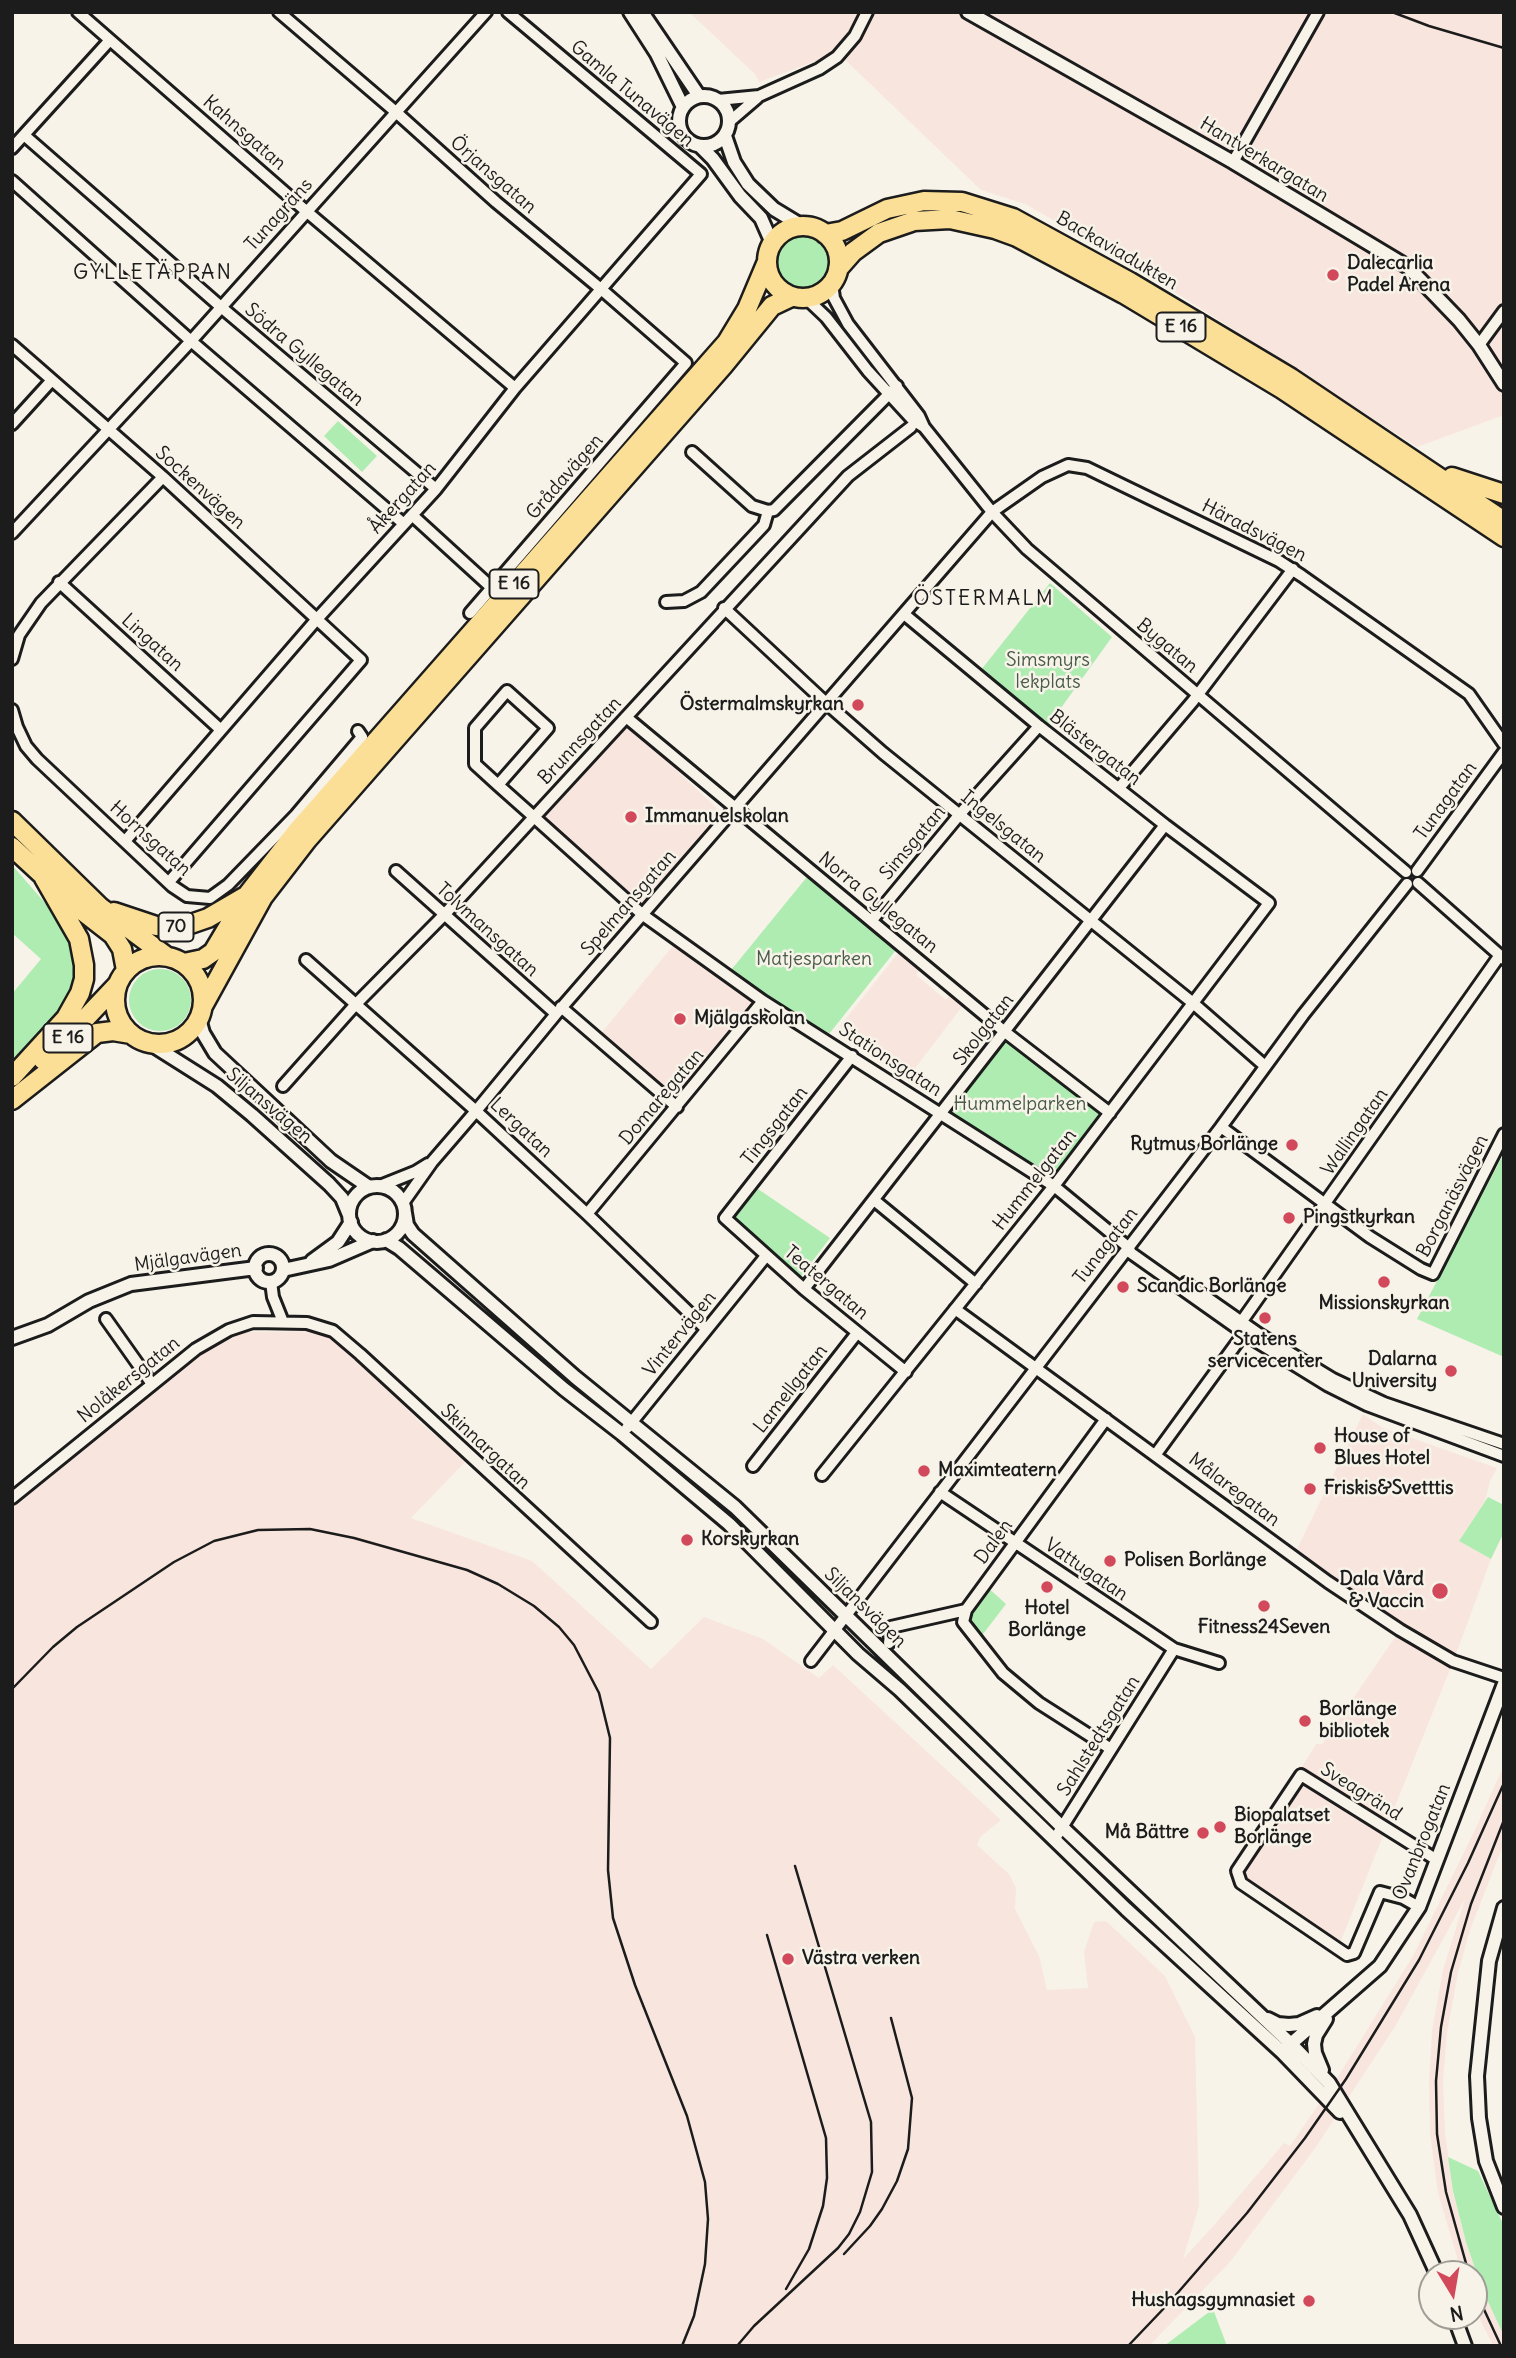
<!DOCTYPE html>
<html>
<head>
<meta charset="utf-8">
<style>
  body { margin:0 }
  #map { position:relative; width:1516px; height:2358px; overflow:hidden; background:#f7f3e8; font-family:Delius,sans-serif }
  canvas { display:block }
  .frame { position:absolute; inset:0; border:14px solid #1c1c1c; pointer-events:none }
  .north { position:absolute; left:1418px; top:2260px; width:70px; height:70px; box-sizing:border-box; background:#f7f3e8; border:2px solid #9f9d96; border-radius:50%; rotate:169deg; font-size:19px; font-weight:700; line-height:28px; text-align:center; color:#1c1c1c }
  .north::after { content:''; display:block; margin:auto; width:24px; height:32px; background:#d1495b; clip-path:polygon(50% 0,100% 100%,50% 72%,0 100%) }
</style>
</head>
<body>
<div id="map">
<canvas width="1516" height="2358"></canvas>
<div class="frame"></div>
<div class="north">N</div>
</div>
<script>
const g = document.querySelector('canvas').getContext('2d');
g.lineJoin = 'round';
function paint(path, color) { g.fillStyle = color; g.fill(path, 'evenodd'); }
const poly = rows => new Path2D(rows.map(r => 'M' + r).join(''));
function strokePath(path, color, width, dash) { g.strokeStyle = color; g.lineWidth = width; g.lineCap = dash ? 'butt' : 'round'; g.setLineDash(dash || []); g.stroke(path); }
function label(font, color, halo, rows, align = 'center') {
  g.font = font + ' Delius,sans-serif'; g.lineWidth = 5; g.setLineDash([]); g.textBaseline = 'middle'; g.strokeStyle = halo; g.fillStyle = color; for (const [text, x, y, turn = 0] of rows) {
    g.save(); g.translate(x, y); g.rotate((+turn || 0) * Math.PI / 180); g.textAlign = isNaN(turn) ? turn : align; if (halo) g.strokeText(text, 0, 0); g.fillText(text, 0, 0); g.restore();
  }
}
paint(poly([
  [689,12,1504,12,1504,415,1417,447,1131,264,1025,204,981,190,838,53,759,82,755,74],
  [631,728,720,811,719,817,647,904,640,905,546,823,542,816,621,730],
  [676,942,762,1001,677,1105,599,1036],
  [899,952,920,969,916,975,946,1000,952,993,964,1004,910,1075,840,1026],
  [327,1331,423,1425,466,1461,411,1518,532,1561,651,1669,704,1617,763,1639,819,1678,833,1665,1001,1820,980,1837,977,1845,1009,1874,1016,1888,1015,1909,1039,1956,1047,1990,1088,1988,1084,1952,1094,1922,1106,1921,1165,1976,1195,2037,1199,2206,1183,2259,1216,2223,1284,2143,1290,2146,1339,2075,1413,1956,1474,1832,1504,1765,1504,1843,1470,1930,1458,1973,1447,2033,1443,2081,1445,2133,1453,2191,1466,2242,1482,2289,1504,2336,1504,2346,1493,2346,1474,2307,1474,2274,1462,2274,1438,2193,1430,2134,1429,2081,1432,2031,1443,1970,1465,1899,1396,2025,1316,2147,1230,2262,1149,2346,12,2346,12,1506,191,1358,242,1332],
  [1363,1414,1383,1428,1497,1468,1490,1481,1485,1501,1459,1541,1491,1559,1453,1662,1338,1948,1241,1883,1237,1872,1316,1744,1322,1744,1400,1630,1293,1557]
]), '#f8e6de');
paint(poly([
  '777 262a26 26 0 1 1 52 0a26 26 0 1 1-52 0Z',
  [338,421,377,456,362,472,324,436],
  [1050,583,1112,637,1048,726,981,670],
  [12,865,59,919,72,940,79,963,75,988,66,1007,12,1064,12,994,41,959,12,933],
  [811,872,900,945,825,1039,727,975],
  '129 1000a31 31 0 1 1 62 0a31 31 0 1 1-62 0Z',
  [1005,1032,1110,1113,1054,1186,941,1114],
  [1504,1153,1504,1357,1417,1319],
  [758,1189,830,1238,798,1280,730,1223],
  [1488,1497,1504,1505,1504,1532,1491,1559,1459,1541],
  [985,1585,1006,1604,977,1642,969,1631,966,1610],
  [1448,2157,1478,2171,1504,2226,1504,2336,1482,2289,1466,2242,1453,2191],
  [1213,2309,1227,2346,1164,2346]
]), '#afecb2');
const minor = poly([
  [78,12,306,211,515,388],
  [279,12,397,113,496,202,601,289,686,363,470,613],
  [718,100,759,96,819,69,837,57,855,36,867,12],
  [729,122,757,98],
  [24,135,221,307,436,489],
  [12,148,110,40],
  [1233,162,1318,12],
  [12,181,191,341,404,524],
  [832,284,834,298,848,324,919,416,924,427,992,512,1027,549,1406,872],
  [806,298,826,317,868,371,913,420,924,427],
  [12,345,163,477,361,660,169,882],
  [1479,345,1504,311],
  [12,424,52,380],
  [692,452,752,506,768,511,774,510,897,386],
  [412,515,492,588],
  [12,533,191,341,486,12],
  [59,582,221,730],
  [666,602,684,601,701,592,764,525,768,511],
  [724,608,826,703,883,753,1193,1003,1265,1066],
  [12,659,19,635,41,603,163,477],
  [12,710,17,727,26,746,37,759,172,886,187,896,210,898,228,885,296,815,362,737,358,731],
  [626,717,1005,1032,1110,1113],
  [498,785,548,728,507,691,475,728,475,764,498,785,534,817,643,915,763,1001,1054,1186,1128,1247,1131,1253,1254,1340,1327,1385,1367,1405,1504,1456],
  [1119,788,1193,701,1293,569],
  [126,840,317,619,436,489,515,388,701,174,508,12],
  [396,871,556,1014],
  [1417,871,1504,752],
  [1418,883,1504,959],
  [872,920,960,814,1039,726],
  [306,960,476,1111,587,1214,706,1329],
  [561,1007,677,1107],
  [852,1056,725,1218,804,1289,906,1372],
  [283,1086,356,1004,444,915,848,476,911,427],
  [1221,1127,1370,1237,1421,1269,1433,1274,1504,1134],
  [380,1186,415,1172,428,1164],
  [874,1200,976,1284],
  [403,1203,432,1162,476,1111,556,1014,992,512,1042,477,1068,465,1087,468,1279,561,1302,576,1469,694,1504,744],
  [587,1214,763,1001],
  [271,1282,273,1297,283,1322],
  [1186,1283,1259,1334,1333,1379,1384,1403,1504,1444],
  [804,1289,1165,825],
  [955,1309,1328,1582,1400,1630,1453,1661,1504,1678],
  [106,1319,152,1384],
  [1237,1328,1500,955],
  [627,1428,766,1256],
  [1156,1454,1247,1329],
  [753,1466,857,1333],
  [822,1475,1054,1186,1269,903,1165,825,1039,726,904,614],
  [940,1492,1174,1649,1219,1663],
  [12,1498,196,1349,229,1330,253,1322,307,1323,333,1331,360,1354,651,1622],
  [966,1610,963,1622,1003,1673,1039,1703,1111,1749],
  [889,1643,891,1627,966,1610,1106,1419],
  [811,1661,1221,1127,1303,1015,1407,884],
  [1054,1840,1174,1649],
  [1419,1907,1403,1898,1380,1892,1354,1953,1347,1955,1241,1883,1237,1871,1301,1775,1437,1860]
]);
const tertiary = poly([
  [630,12,657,54,683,107],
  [642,12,699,96],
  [968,12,1233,162,1408,267,1459,320,1479,345,1504,384],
  '679 121a25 25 0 1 1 50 0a25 25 0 1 1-50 0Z',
  [725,136,734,162,748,184,774,209,802,226],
  [700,146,713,159,740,196,761,218,772,243],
  [199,1019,203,1033,215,1053,331,1161,369,1187],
  [149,1043,217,1086,252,1115,329,1184,342,1198,349,1215],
  '349 1214a28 28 0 1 1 56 0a28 28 0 1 1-56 0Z',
  [405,1213,407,1225,413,1234,575,1377,735,1507,1062,1827,1291,2044,1329,2083,1410,2215,1437,2274],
  [386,1240,399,1248,564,1389,622,1434,729,1524,858,1654,900,1690,1126,1909,1282,2052,1340,2112],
  '255 1268a14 14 0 1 1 28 0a14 14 0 1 1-28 0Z',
  [312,1261,338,1242,351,1222],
  [283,1270,329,1260,373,1241],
  [12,1338,48,1325,89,1301,131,1284,256,1268],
  [1504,1908,1489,1961,1477,2076,1479,2118,1486,2161,1504,2207],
  [1268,2019,1278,2024,1289,2025,1299,2024,1317,2016],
  [1285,2049,1380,1966,1419,1907,1504,1684],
  [1322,2070,1315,2053,1314,2044,1316,2035,1326,2019],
  [1454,2316,1465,2346]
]);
const trunk = poly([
  '767 262a36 36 0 1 1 72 0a36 36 0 1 1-72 0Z',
  [825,234,842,231,887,209,924,201,962,202,1013,218,1130,282,1291,378,1504,521],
  [838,269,853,252,879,233,914,221,950,219,995,229,1017,237,1124,294,1282,389,1504,537],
  [1452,477,1504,494],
  [12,821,100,907,166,956],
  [12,847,77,907,113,935,122,949,126,970],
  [114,912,156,926,182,927,208,918,244,897],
  '115 1000a44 44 0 1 1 88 0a44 44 0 1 1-88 0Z',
  [184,963,203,959,213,952,247,895,297,831,727,342,747,309,766,264],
  [203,1006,263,897,307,840,723,366,772,306,791,297],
  [43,1060,64,1041,117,985],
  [12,1077,66,1018,80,993,84,979,84,965,79,939,44,878],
  [12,1100,97,1033,113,1031,131,1034]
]);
strokePath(minor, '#1c1c1c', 16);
strokePath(tertiary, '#1c1c1c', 18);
strokePath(trunk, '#1c1c1c', 23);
strokePath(minor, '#f7f3e8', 10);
strokePath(tertiary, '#f7f3e8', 12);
strokePath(trunk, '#fbdf96', 18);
strokePath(poly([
  [1392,12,1429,26,1504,48],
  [12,1689,53,1647,77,1627,174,1562,214,1541,258,1530,310,1529,354,1538,467,1570,498,1584,534,1606,559,1627,574,1645,599,1693,610,1738,608,1870,613,1918,635,1985,687,2116,705,2182,708,2219,705,2264,694,2316,682,2346],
  [767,1935,826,2138,827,2178,823,2206,809,2249,786,2289],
  [844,2254,870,2226,882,2209,897,2181,908,2149,912,2098,891,2018],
  [1469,2274,1446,2192,1437,2134,1436,2081,1441,2027,1451,1972,1471,1904,1504,1820],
  [1474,2288,1501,2346],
  [737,2346,754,2326,838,2248,849,2234,860,2212,872,2172,871,2122,795,1866],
  [1128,2346,1168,2304,1247,2213,1305,2138,1346,2079,1419,1960,1468,1863,1504,1783]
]), '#1c1c1c', 2.5);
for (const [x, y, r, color] of [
  [1333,275,7,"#d1495b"],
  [858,705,7,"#d1495b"],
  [631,817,7,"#d1495b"],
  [680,1019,7,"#d1495b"],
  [1292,1145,7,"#d1495b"],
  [1289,1218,7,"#d1495b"],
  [1384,1282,7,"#d1495b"],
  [1123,1287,7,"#d1495b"],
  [1265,1318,7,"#d1495b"],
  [1451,1371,7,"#d1495b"],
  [1320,1448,7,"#d1495b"],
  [924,1471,7,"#d1495b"],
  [1310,1489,7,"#d1495b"],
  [687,1540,7,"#d1495b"],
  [1110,1561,7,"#d1495b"],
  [1047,1587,7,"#d1495b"],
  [1440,1591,9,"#d1495b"],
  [1264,1606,7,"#d1495b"],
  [1305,1721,7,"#d1495b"],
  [1220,1827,7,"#d1495b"],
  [1203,1833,7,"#d1495b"],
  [788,1959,7,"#d1495b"],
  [1309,2301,7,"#d1495b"]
]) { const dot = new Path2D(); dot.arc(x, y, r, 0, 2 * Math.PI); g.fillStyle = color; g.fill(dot); strokePath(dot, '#f7f3e8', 2.5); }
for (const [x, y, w] of [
  [1181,327,49],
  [514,584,49],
  [176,927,35],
  [68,1038,49]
]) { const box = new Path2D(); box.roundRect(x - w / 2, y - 14.5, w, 29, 5); g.fillStyle = '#f7f3e8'; g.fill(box); strokePath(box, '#1c1c1c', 2); }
label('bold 18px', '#1c1c1c', null, [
  ["E 16",1181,327],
  ["E 16",514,584],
  ["70",176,927],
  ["E 16",68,1038]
]);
label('19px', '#1c1c1c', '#f7f3e8', [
  ["Gamla Tunavägen",632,94,40],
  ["Kahnsgatan",244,133,41],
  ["Hantverkargatan",1264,160,31],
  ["Örjansgatan",493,175,41],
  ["Tunagräns",279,215,-48],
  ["Backaviadukten",1117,251,30],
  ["Södra Gyllegatan",304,355,40],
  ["Grådavägen",565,477,-49],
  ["Sockenvägen",200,488,42],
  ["Åkergatan",403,498,-48],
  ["Häradsvägen",1254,531,27],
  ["Lingatan",152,643,42],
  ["Bygatan",1167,646,40],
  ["Brunnsgatan",580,741,-47],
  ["Blästergatan",1095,748,38],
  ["Tunagatan",1446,801,-54],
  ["Ingelsgatan",1003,827,39],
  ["Hornsgatan",150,839,42],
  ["Simsgatan",913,843,-50],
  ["Spelmansgatan",629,903,-49],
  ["Norra Gyllegatan",878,903,39],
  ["Tolvmansgatan",487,930,42],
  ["Skolgatan",984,1030,-52],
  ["Stationsgatan",890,1060,33],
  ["Domaregatan",662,1097,-50],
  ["Siljansvägen",269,1106,40],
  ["Tingsgatan",775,1126,-52],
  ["Lergatan",521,1128,43],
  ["Wallingatan",1355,1132,-55],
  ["Hummelgatan",1035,1180,-52],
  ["Borganäsvägen",1453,1196,-63],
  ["Tunagatan",1106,1246,-52],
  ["Mjälgavägen",188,1258,-8],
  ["Teatergatan",826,1283,40],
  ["Vintervägen",680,1334,-51],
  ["Nolåkersgatan",129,1380,-39],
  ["Lamellgatan",791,1389,-52],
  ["Skinnargatan",485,1447,43],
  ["Målaregatan",1234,1490,37],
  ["Dalen",994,1542,-54],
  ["Vattugatan",1086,1570,34],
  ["Siljansvägen",865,1608,44],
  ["Sahlstedtsgatan",1099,1736,-58],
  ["Sveagränd",1361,1792,32],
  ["Ovanbrogatan",1422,1842,-68]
]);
label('bold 19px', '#1c1c1c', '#f7f3e8', [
  ["Dalecarlia",1347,264],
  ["Padel Arena",1347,286],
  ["Östermalmskyrkan",844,705,"right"],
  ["Immanuelskolan",645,817],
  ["Mjälgaskolan",694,1019],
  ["Rytmus Borlänge",1278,1145,"right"],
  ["Pingstkyrkan",1303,1218],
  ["Scandic Borlänge",1137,1287],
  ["Missionskyrkan",1384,1304,"center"],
  ["Statens",1265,1340,"center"],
  ["servicecenter",1265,1362,"center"],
  ["Dalarna",1437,1360,"right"],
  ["University",1437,1382,"right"],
  ["House of",1334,1437],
  ["Blues Hotel",1334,1459],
  ["Maximteatern",938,1471],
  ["Friskis&Svetttis",1324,1489],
  ["Korskyrkan",701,1540],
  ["Polisen Borlänge",1124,1561],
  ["Dala Vård",1424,1580,"right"],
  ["& Vaccin",1424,1602,"right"],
  ["Hotel",1047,1609,"center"],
  ["Borlänge",1047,1631,"center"],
  ["Fitness24Seven",1264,1628,"center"],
  ["Borlänge",1319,1710],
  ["bibliotek",1319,1732],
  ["Biopalatset",1234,1816],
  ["Borlänge",1234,1838],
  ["Må Bättre",1189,1833,"right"],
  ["Västra verken",802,1959],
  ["Hushagsgymnasiet",1295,2301,"right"]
], 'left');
label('19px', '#485a49', '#f7f3e8', [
  ["Simsmyrs",1048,661],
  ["lekplats",1048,683],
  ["Matjesparken",814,960],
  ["Hummelparken",1020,1105]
]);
g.letterSpacing = '2px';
label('21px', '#1c1c1c', '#f7f3e8', [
  ["GYLLETÄPPAN",153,273],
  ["ÖSTERMALM",984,599]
]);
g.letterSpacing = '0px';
</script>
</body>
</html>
